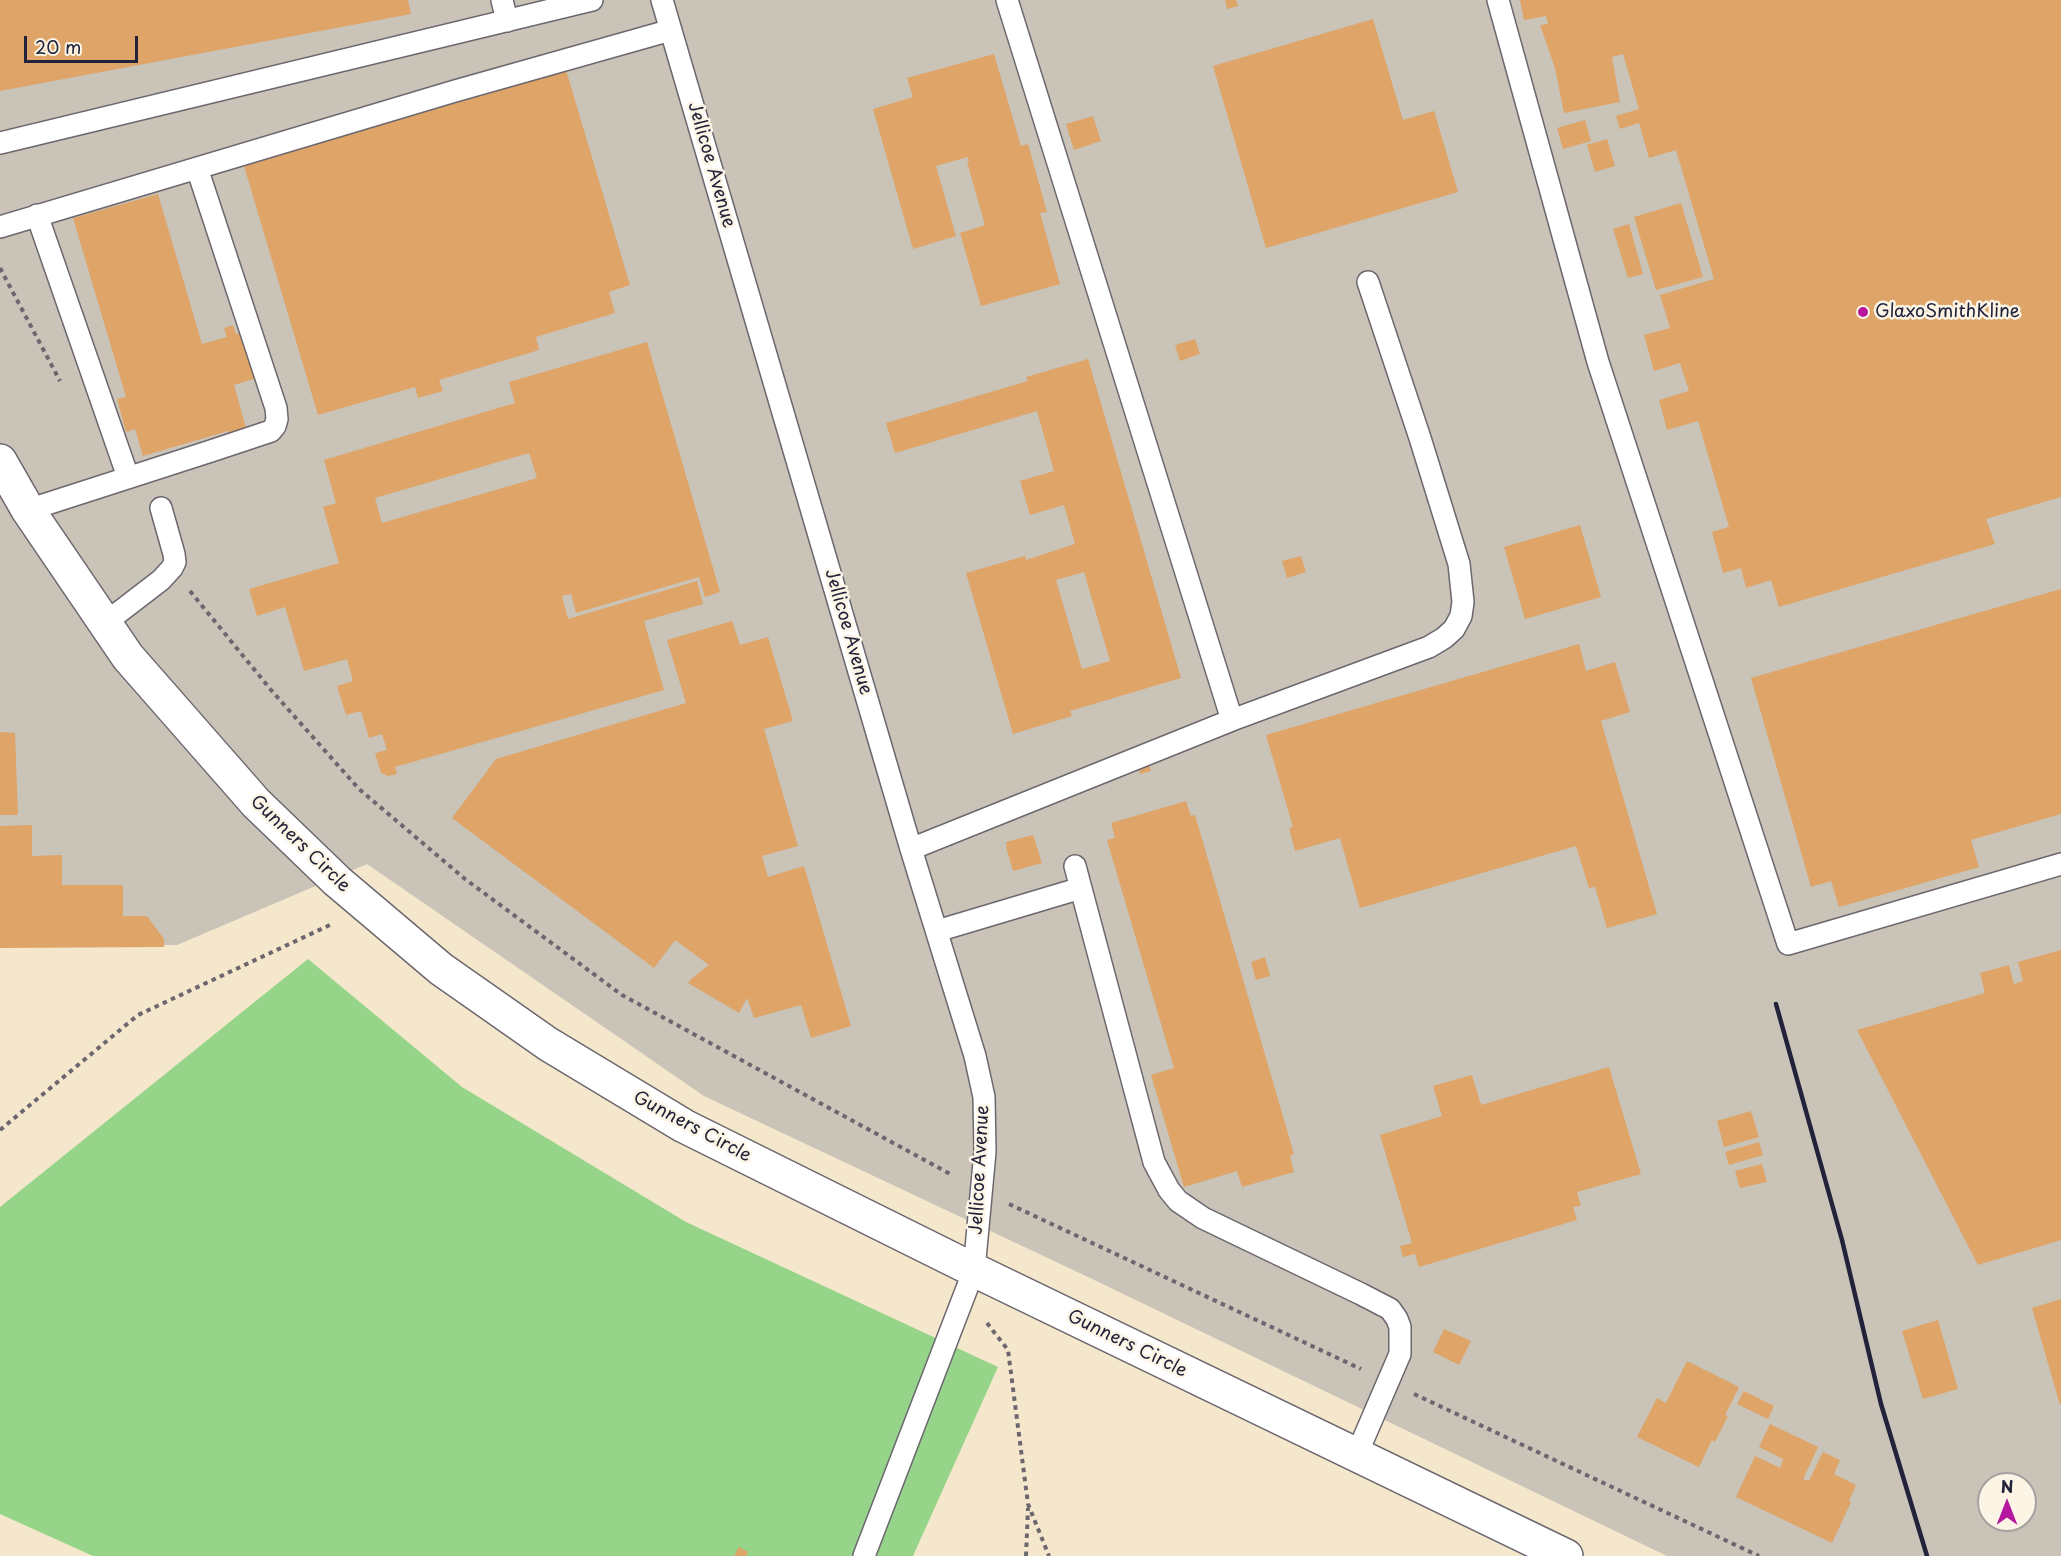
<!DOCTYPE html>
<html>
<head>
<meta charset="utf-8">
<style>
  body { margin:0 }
  #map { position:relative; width:2061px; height:1556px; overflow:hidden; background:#f5e7cc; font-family:"Playpen Sans",sans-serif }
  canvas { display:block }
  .north { position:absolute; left:1977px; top:1472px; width:60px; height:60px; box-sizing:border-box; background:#fcf5e5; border:2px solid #a5a1a1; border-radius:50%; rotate:0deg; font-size:16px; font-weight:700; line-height:24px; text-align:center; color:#22223b }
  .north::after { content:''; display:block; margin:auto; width:21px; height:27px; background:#b5179e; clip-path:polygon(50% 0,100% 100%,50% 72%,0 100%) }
  .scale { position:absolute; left:24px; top:36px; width:114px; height:27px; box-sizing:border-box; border:3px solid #22223b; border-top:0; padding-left:8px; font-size:18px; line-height:21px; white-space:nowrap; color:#22223b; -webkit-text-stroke:4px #fcf5e5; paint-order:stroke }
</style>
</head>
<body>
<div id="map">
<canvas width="2061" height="1556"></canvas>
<div class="north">N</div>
<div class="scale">20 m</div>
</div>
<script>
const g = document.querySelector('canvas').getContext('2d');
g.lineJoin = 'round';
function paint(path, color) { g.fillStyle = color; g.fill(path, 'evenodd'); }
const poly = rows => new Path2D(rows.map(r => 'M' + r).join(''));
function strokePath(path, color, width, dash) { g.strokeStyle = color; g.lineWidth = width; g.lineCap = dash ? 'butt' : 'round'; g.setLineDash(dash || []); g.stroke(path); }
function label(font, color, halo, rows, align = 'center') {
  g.font = font + ' "Playpen Sans",sans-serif'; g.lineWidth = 5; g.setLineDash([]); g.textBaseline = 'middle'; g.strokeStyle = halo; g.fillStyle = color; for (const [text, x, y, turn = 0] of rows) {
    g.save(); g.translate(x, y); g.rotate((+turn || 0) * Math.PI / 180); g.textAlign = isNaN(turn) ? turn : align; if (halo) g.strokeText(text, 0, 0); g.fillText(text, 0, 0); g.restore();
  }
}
paint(poly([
  [0,0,2061,0,2061,1556,1667,1556,1088,1277,704,1096,367,864,177,945,0,944],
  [1989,1484,2025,1484,2025,1520,1989,1520]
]), '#c9c3b8');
paint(poly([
  [308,959,462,1087,686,1222,998,1367,913,1556,93,1556,0,1514,0,1207]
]), '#96d489');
paint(poly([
  [0,0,408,0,411,14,0,91],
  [1225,0,1236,0,1238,6,1227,9],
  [1520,0,2061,0,2061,497,1986,519,1995,544,1779,607,1771,580,1746,588,1741,568,1723,573,1712,532,1729,527,1698,421,1667,430,1659,400,1689,391,1680,363,1654,371,1644,335,1670,328,1660,295,1714,279,1676,150,1649,158,1639,123,1620,129,1616,116,1639,109,1623,54,1612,57,1620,102,1564,113,1555,68,1540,25,1548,24,1546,16,1524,20],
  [1373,19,1403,120,1434,111,1458,192,1266,248,1213,66],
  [994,54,1021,146,1028,144,1047,212,1040,213,1060,284,981,306,960,233,985,225,967,162,969,161,968,157,936,166,956,236,913,249,873,109,913,97,907,78],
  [566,70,630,285,609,292,615,313,536,337,539,350,439,380,443,391,418,398,415,387,318,415,244,166],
  [1093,116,1101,141,1074,150,1066,124],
  [1585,120,1591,141,1563,149,1557,128],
  [1607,139,1615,166,1595,172,1587,145],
  [158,194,202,344,227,337,224,328,233,325,236,334,249,330,263,376,234,385,246,428,228,433,228,431,143,456,135,429,126,432,117,399,126,397,73,218],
  [1681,203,1703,277,1656,290,1634,217],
  [1629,224,1643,274,1628,278,1613,229],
  [1195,339,1200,354,1180,361,1175,345],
  [647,342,720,592,705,597,699,577,576,613,571,594,562,596,568,619,697,581,703,604,644,621,664,690,395,767,397,774,388,776,381,773,375,753,387,750,382,734,369,738,361,711,346,715,337,686,353,681,347,659,304,671,285,607,257,616,249,589,339,563,323,507,336,503,324,460,515,403,509,382],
  [529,453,537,478,382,523,375,498],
  [1088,359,1181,678,1070,711,1072,716,1013,734,966,573,1025,556,1026,560,1075,544,1064,505,1030,515,1020,481,1054,471,1037,411,895,453,886,423,1028,381,1026,377],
  [1084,572,1110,661,1082,669,1056,580],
  [1580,525,1601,597,1525,619,1504,547],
  [1301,556,1306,572,1287,578,1282,561],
  [2061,589,2061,814,1971,840,1979,867,1839,907,1831,881,1811,887,1751,678],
  [732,621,740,645,768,637,793,721,764,729,798,846,762,856,768,877,804,866,851,1026,811,1038,801,1005,754,1018,747,998,739,1013,688,983,691,979,709,965,675,940,654,968,452,818,496,759,686,703,667,640],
  [1579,644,1586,671,1615,662,1630,712,1601,721,1657,914,1607,928,1595,887,1589,888,1576,846,1360,908,1340,838,1295,851,1289,828,1293,827,1266,735],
  [0,732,15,733,18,815,0,815],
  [1147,759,1151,771,1140,774,1136,762],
  [1186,801,1191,816,1195,815,1294,1154,1290,1156,1294,1172,1242,1187,1237,1171,1184,1187,1151,1075,1174,1068,1107,840,1115,838,1111,823],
  [32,825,32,856,62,855,62,885,123,885,123,916,147,916,164,939,164,947,0,948,0,826],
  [1033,835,1042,863,1013,871,1006,847,1007,847,1006,842],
  [2061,950,2061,1240,1978,1265,1857,1030,1985,993,1980,973,2009,965,2014,984,2023,981,2018,962],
  [1265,957,1270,976,1256,980,1251,962],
  [1609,1067,1641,1174,1577,1192,1581,1206,1573,1207,1577,1220,1419,1267,1415,1254,1403,1257,1400,1246,1412,1243,1380,1135,1442,1116,1433,1086,1472,1075,1481,1105],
  [1751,1111,1759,1137,1724,1147,1717,1121],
  [1759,1142,1763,1155,1729,1165,1725,1152],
  [1762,1164,1767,1182,1740,1188,1735,1171],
  [2061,1299,2061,1405,2060,1405,2032,1308],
  [1938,1320,1958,1389,1923,1399,1902,1331],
  [1444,1329,1471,1341,1459,1365,1433,1352],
  [1687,1361,1739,1387,1725,1415,1728,1416,1715,1442,1712,1440,1699,1467,1637,1437,1657,1398,1666,1403],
  [1744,1391,1774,1406,1768,1419,1737,1404],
  [1770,1424,1818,1447,1803,1479,1809,1481,1823,1452,1840,1460,1834,1474,1856,1485,1849,1501,1851,1502,1832,1543,1736,1497,1755,1456,1780,1468,1783,1459,1759,1447],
  [739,1547,748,1552,746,1556,734,1556]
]), '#dfa467');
const lane = poly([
  [502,0,507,21],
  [662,0,911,849,975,1056,984,1097,985,1152,974,1270,864,1556],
  [1007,0,1232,720],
  [1498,0,1598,362,1788,944,2061,864],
  [0,143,592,0],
  [37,215,128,477],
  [0,227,455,91,671,30],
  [28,510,211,451,271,431,275,426,277,419,276,408,197,168],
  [105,623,161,580,172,568,175,562,174,554,161,508],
  [911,849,1232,720,1429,647,1444,638,1454,629,1461,616,1463,602,1459,564,1420,438,1368,282],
  [1075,866,1154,1162,1169,1190,1178,1201,1203,1218,1361,1294,1390,1309,1397,1319,1400,1327,1400,1354,1356,1456],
  [937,931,1081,888]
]);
const street = poly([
  [0,461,28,510,128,657,256,803,337,881,441,969,548,1044,684,1126,974,1270,1566,1556]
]);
strokePath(lane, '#6c676e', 24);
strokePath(street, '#6c676e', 36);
strokePath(poly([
  [0,268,60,381],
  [190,591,271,690,359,789,465,879,622,995,952,1175],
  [0,1130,138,1015,332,924],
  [1009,1204,1361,1369],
  [987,1323,1008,1350,1028,1504,1049,1556],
  [1414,1394,1759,1556],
  [1026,1556,1028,1508]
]), '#6c676e', 4, [4.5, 4.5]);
strokePath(lane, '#fff', 21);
strokePath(street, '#fff', 33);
strokePath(poly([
  [1776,1004,1842,1240,1881,1404,1927,1556]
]), '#22223b', 4.5);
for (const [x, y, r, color] of [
  [1863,312,6,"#b5179e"]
]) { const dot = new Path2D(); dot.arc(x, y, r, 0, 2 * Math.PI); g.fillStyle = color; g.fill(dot); strokePath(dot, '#fcf5e5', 2); }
label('18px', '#22223b', '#fcf5e5', [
  ["Jellicoe Avenue",711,165,74],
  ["Jellicoe Avenue",848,632,74],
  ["Gunners Circle",300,844,44],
  ["Gunners Circle",692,1127,28],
  ["Jellicoe Avenue",980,1170,-87],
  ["Gunners Circle",1127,1344,26]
]);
label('18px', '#22223b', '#fcf5e5', [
  ["GlaxoSmithKline",1875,312]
], 'left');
</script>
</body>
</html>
